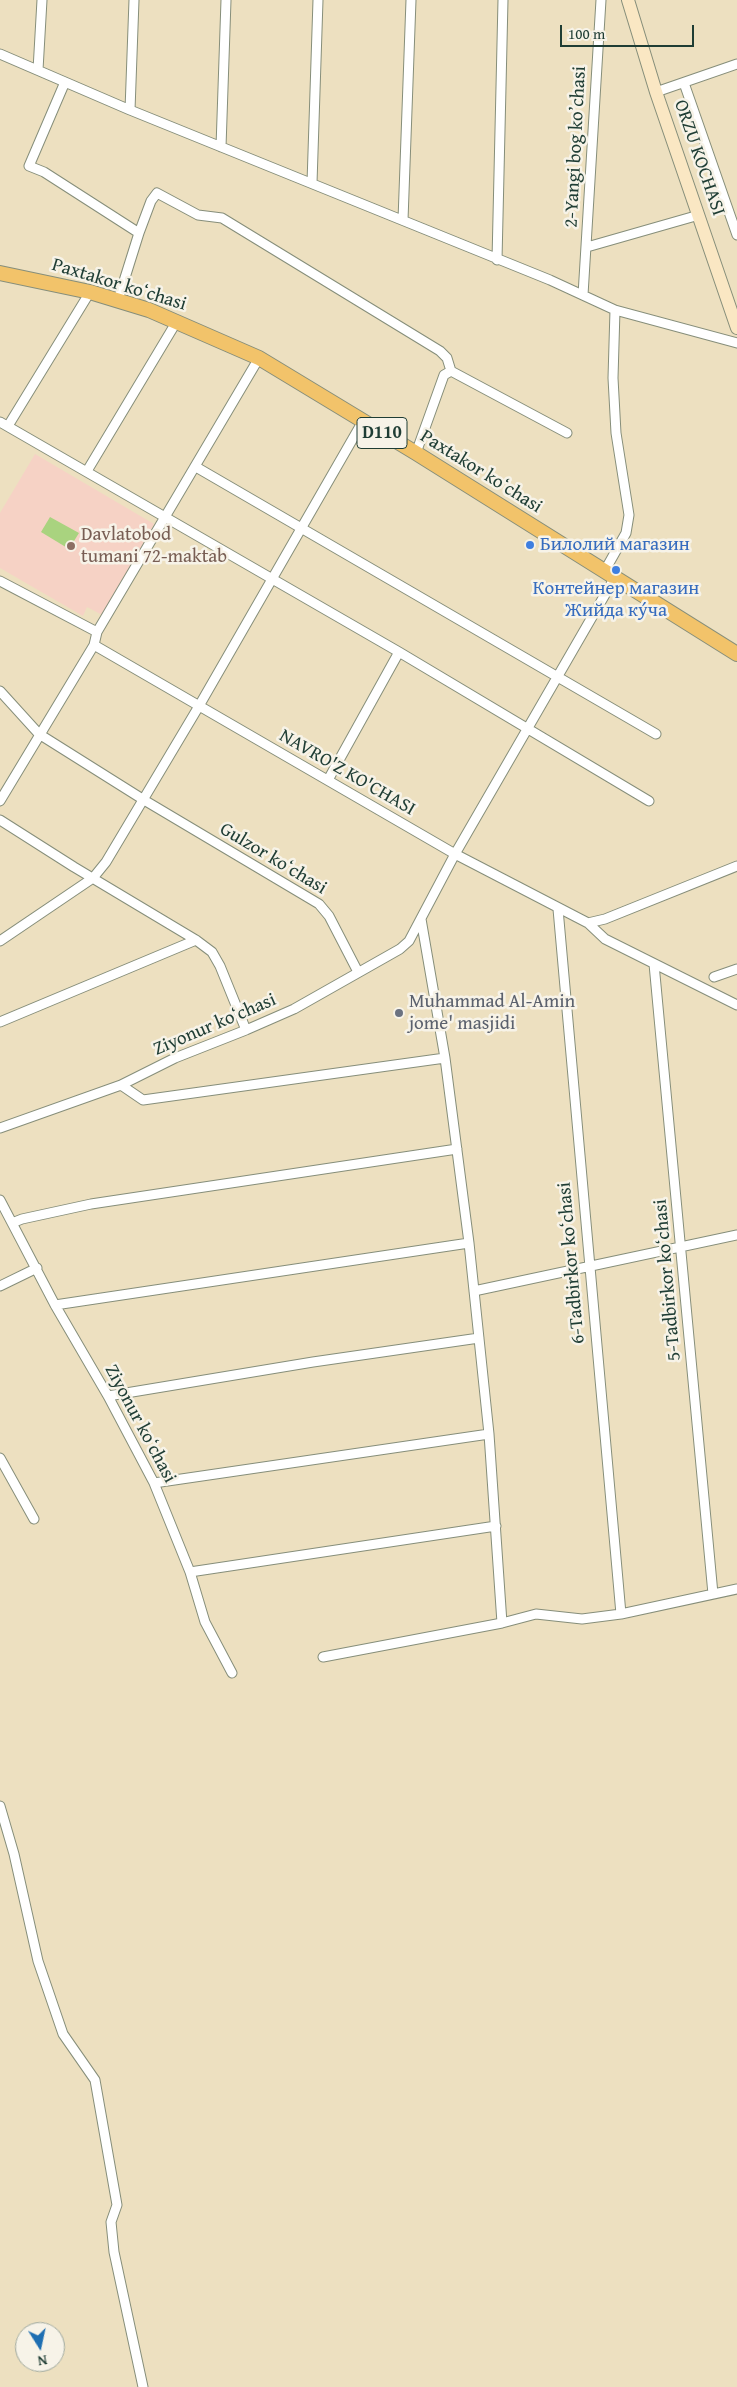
<!DOCTYPE html>
<html>
<head>
<meta charset="utf-8">
<style>
  body { margin:0 }
  #map { position:relative; width:737px; height:2387px; overflow:hidden; background:#ede0c0; font-family:"Gentium Book Plus",serif }
  canvas { display:block }
  .north { position:absolute; left:15px; top:2322px; width:50px; height:50px; box-sizing:border-box; background:#f7f3e8; border:1px solid #a1aaa0; border-radius:50%; rotate:170deg; font-size:14px; font-weight:700; line-height:20px; text-align:center; color:#1f3d34 }
  .north::after { content:''; display:block; margin:auto; width:18px; height:22px; background:#1f6fb2; clip-path:polygon(50% 0,100% 100%,50% 72%,0 100%) }
  .scale { position:absolute; left:560px; top:25px; width:134px; height:22px; box-sizing:border-box; border:2px solid #1f3d34; border-top:0; padding-left:6px; font-size:15px; line-height:18px; white-space:nowrap; color:#1f3d34; -webkit-text-stroke:4px #f7f3e8; paint-order:stroke }
</style>
</head>
<body>
<div id="map">
<canvas width="737" height="2387"></canvas>
<div class="north">N</div>
<div class="scale">100 m</div>
</div>
<script>
const g = document.querySelector('canvas').getContext('2d');
g.lineJoin = 'round';
function paint(path, color) { g.fillStyle = color; g.fill(path, 'evenodd'); }
const poly = rows => new Path2D(rows.map(r => 'M' + r).join(''));
function strokePath(path, color, width, dash) { g.strokeStyle = color; g.lineWidth = width; g.lineCap = dash ? 'butt' : 'round'; g.setLineDash(dash || []); g.stroke(path); }
function label(font, color, halo, rows, align = 'center') {
  g.font = font + ' "Gentium Book Plus",serif'; g.lineWidth = 5; g.setLineDash([]); g.textBaseline = 'middle'; g.strokeStyle = halo; g.fillStyle = color; for (const [text, x, y, turn = 0] of rows) {
    g.save(); g.translate(x, y); g.rotate((+turn || 0) * Math.PI / 180); g.textAlign = isNaN(turn) ? turn : align; if (halo) g.strokeText(text, 0, 0); g.fillText(text, 0, 0); g.restore();
  }
}
paint(poly([
  [35,454,154,524,104,616,87,607,83,616,0,568,0,513]
]), '#f6d2c5');
paint(poly([
  [50,517,79,533,69,549,41,532]
]), '#a9d37f');
const minor = poly([
  [0,54,130,110,550,280,615,310,737,343],
  [38,70,42,0],
  [65,82,29,166,44,172,139,233,118,300],
  [684,83,737,235],
  [656,92,737,64],
  [130,110,134,0],
  [221,147,226,0],
  [312,183,318,0],
  [403,220,411,0],
  [139,233,151,201,157,193,198,215,222,218,440,351,447,358,451,371],
  [587,247,699,215],
  [497,260,503,0],
  [583,295,601,0],
  [0,422,399,652,649,801],
  [8,426,90,292],
  [416,453,444,375,451,371,567,433],
  [196,467,656,734],
  [87,471,177,321],
  [604,572,626,533,629,515,616,433,613,378,615,310],
  [0,581,97,632],
  [94,645,455,854,588,923,605,939,737,1005],
  [0,691,39,734,144,800,319,904,329,916,358,972],
  [328,780,399,652],
  [0,801,94,645,97,632,259,358],
  [0,820,74,867,196,940,212,952,220,966,246,1030],
  [558,909,621,1614],
  [421,919,445,1058,469,1243,489,1434,502,1623],
  [588,923,605,919,737,866],
  [0,941,93,878,106,862,199,706,363,421],
  [654,964,713,1594],
  [714,977,737,969],
  [0,1022,196,940],
  [121,1085,143,1100,445,1058],
  [0,1128,121,1085,175,1058,246,1030,294,1009,400,949,409,941,455,854,614,579],
  [0,1200,55,1305,108,1396,154,1483,190,1572,205,1622,232,1673],
  [12,1223,22,1219,91,1204,457,1149],
  [0,1286,37,1268],
  [474,1291,737,1235],
  [55,1305,469,1243],
  [108,1396,313,1362,479,1338],
  [0,1458,34,1519],
  [154,1483,489,1434],
  [190,1572,496,1526],
  [323,1657,502,1623,536,1614,582,1619,621,1614,737,1589],
  [0,1806,14,1854,38,1961,63,2034,95,2080,117,2205,111,2222,114,2252,143,2387]
]);
const secondary = poly([
  [628,0,656,92,737,328]
]);
const primary = poly([
  [0,273,90,292,149,310,259,358,416,453,737,654]
]);
strokePath(minor, '#868e7a', 11);
strokePath(secondary, '#868e7a', 14);
strokePath(primary, '#868e7a', 16);
strokePath(minor, '#fff', 9);
strokePath(secondary, '#fae7c3', 12);
strokePath(primary, '#f2c36a', 14);
for (const [x, y, r, color] of [
  [530,545,5,"#3f7fe0"],
  [71,546,5,"#8d6e63"],
  [616,570,5,"#3f7fe0"],
  [399,1013,5,"#6b7280"]
]) { const dot = new Path2D(); dot.arc(x, y, r, 0, 2 * Math.PI); g.fillStyle = color; g.fill(dot); strokePath(dot, '#f7f3e8', 2); }
for (const [x, y, w] of [
  [382,433,50]
]) { const box = new Path2D(); box.roundRect(x - w / 2, y - 15.5, w, 31, 4); g.fillStyle = '#f7f3e8'; g.fill(box); strokePath(box, '#1f3d34', 1); }
label('bold 18px', '#1f3d34', null, [
  ["D110",382,433]
]);
label('19px', '#1f3d34', '#f7f3e8', [
  ["2-Yangi bog koʼchasi",576,147,-87],
  ["ORZU KOCHASI",699,158,71],
  ["Paxtakor koʻchasi",119,285,17],
  ["Paxtakor koʻchasi",481,472,32],
  ["NAVRO'Z KO'CHASI",347,773,30],
  ["Gulzor koʻchasi",273,859,31],
  ["Ziyonur koʻchasi",215,1025,-23],
  ["6-Tadbirkor koʻchasi",572,1263,-95],
  ["5-Tadbirkor koʻchasi",668,1280,-95],
  ["Ziyonur koʻchasi",140,1424,62]
]);
label('19px', '#785e54', '#f7f3e8', [
  ["Davlatobod",81,535],
  ["tumani 72-maktab",81,557]
], 'left');
label('19px', '#366cbe', '#f7f3e8', [
  ["Билолий магазин",540,545],
  ["Контейнер магазин",616,589,"center"],
  ["Жийда ку́ча",616,611,"center"]
], 'left');
label('19px', '#5b616d', '#f7f3e8', [
  ["Muhammad Al-Amin",409,1002],
  ["jome' masjidi",409,1024]
], 'left');
</script>
</body>
</html>
